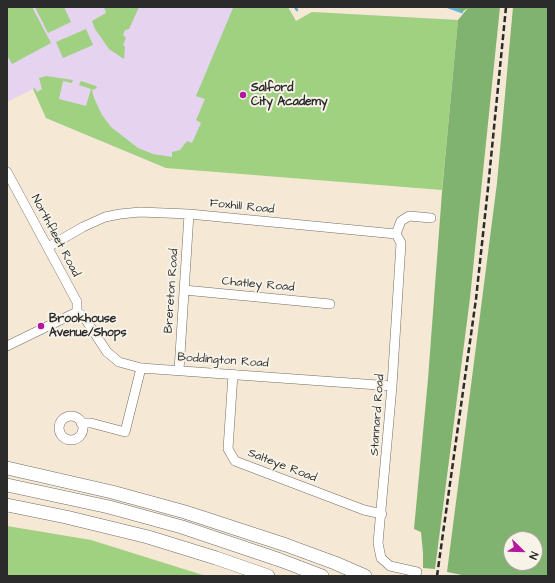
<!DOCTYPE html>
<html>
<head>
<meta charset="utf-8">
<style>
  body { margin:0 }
  #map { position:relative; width:555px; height:583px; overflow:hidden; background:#f5e8d4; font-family:"Architects Daughter",sans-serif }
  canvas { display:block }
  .frame { position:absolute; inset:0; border:8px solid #2b2b2b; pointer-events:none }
  .north { position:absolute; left:503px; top:531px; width:40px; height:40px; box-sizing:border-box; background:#f7f3e8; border:1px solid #a5a39c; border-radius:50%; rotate:113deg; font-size:11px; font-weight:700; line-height:16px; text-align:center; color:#2b2b2b }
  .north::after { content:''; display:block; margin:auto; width:14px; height:18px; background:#b5179e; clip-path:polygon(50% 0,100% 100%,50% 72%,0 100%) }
</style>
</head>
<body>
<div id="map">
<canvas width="555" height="583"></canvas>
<div class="frame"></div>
<div class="north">N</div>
</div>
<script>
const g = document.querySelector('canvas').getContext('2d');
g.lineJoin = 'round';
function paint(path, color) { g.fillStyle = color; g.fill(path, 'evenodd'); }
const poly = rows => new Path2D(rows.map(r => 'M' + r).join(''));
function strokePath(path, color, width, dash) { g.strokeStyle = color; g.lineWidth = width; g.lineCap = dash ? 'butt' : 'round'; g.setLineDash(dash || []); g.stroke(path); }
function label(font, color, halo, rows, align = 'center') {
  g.font = font + ' "Architects Daughter",sans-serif'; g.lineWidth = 4; g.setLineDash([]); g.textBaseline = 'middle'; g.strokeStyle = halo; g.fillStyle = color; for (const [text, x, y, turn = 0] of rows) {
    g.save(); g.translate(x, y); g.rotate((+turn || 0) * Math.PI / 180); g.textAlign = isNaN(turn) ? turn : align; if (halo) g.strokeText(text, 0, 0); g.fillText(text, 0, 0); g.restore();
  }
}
paint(poly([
  [7,7,288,7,296,21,312,12,458,20,166,168,46,118,33,89,7,102]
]), '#e5d3f0');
paint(poly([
  [7,7,32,7,51,43,12,64,7,55],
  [35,7,64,7,71,22,48,33],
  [104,7,139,7,129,29,125,30,123,35,126,38,123,45,125,47,124,59,109,49,95,29,92,21,106,13],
  [231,7,288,7,296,21,312,12,458,20,442,190,166,168,46,118,33,89,35,88,37,92,42,89,39,78,46,76,73,80,72,83,63,81,59,99,86,106,91,89,79,85,81,81,96,86,97,88,92,90,94,98,102,115,111,127,138,148,153,154,172,157,172,152,180,150,187,141,192,143,201,123,196,120,205,99,196,96,233,8],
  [86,29,93,45,63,58,56,42],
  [7,526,91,540,206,576,7,576]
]), '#9fd181');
paint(poly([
  [448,7,500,7,470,298,435,569,423,568,423,553,421,532,414,529,428,379,442,192,458,20,468,8,462,12],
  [513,7,548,7,548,576,467,576,447,572,497,183],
  [511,539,535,539,535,563,511,563]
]), '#7fb36f');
strokePath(poly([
  [295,7,297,10],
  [448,7,462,12]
]), '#67b3e0', 2.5);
const minor = poly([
  [7,172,77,302,77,312],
  [396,234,401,243,392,386,378,543,381,558,390,566,417,572],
  [48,247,83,227,105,217,120,214,140,212,189,214,396,234,401,221,409,216,431,218],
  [184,290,330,304],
  [77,312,84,317,107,352,119,362,141,368,392,386],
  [7,346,77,312],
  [179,370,189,214],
  [233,374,228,449,235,461,364,510,382,514],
  '59 428a12 12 0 1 1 24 0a12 12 0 1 1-24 0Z',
  [81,423,91,423,125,432,141,368]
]);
const highway = poly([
  [7,468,112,492,185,512,286,545,335,563,365,576],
  [7,485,109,507,182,527,280,560,322,576],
  [7,505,66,517,148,537,216,558,268,576]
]);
strokePath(minor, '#726d66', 10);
strokePath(highway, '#726d66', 14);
strokePath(minor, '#fff', 9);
strokePath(highway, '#fff', 13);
strokePath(poly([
  [437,576,476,299,488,188,506,7]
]), '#2b2b2b', 2.5, [6, 3]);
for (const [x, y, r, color] of [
  [243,95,4,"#b5179e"],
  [41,326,4,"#b5179e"]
]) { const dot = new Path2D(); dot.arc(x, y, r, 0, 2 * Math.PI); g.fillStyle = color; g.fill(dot); strokePath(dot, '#f7f3e8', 1.5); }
label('bold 12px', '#2b2b2b', '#f7f3e8', [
  ["Salford",251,88],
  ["City Academy",251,102],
  ["Brookhouse",49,319],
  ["Avenue/Shops",49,333]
], 'left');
label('12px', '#2b2b2b', '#f7f3e8', [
  ["Foxhill Road",242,207,6],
  ["Northfleet Road",55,236,62],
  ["Chatley Road",258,285,5],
  ["Brereton Road",172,291,-86],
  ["Boddington Road",223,361,4],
  ["Stannard Road",378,415,-86],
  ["Salteye Road",282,466,21]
]);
</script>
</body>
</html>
